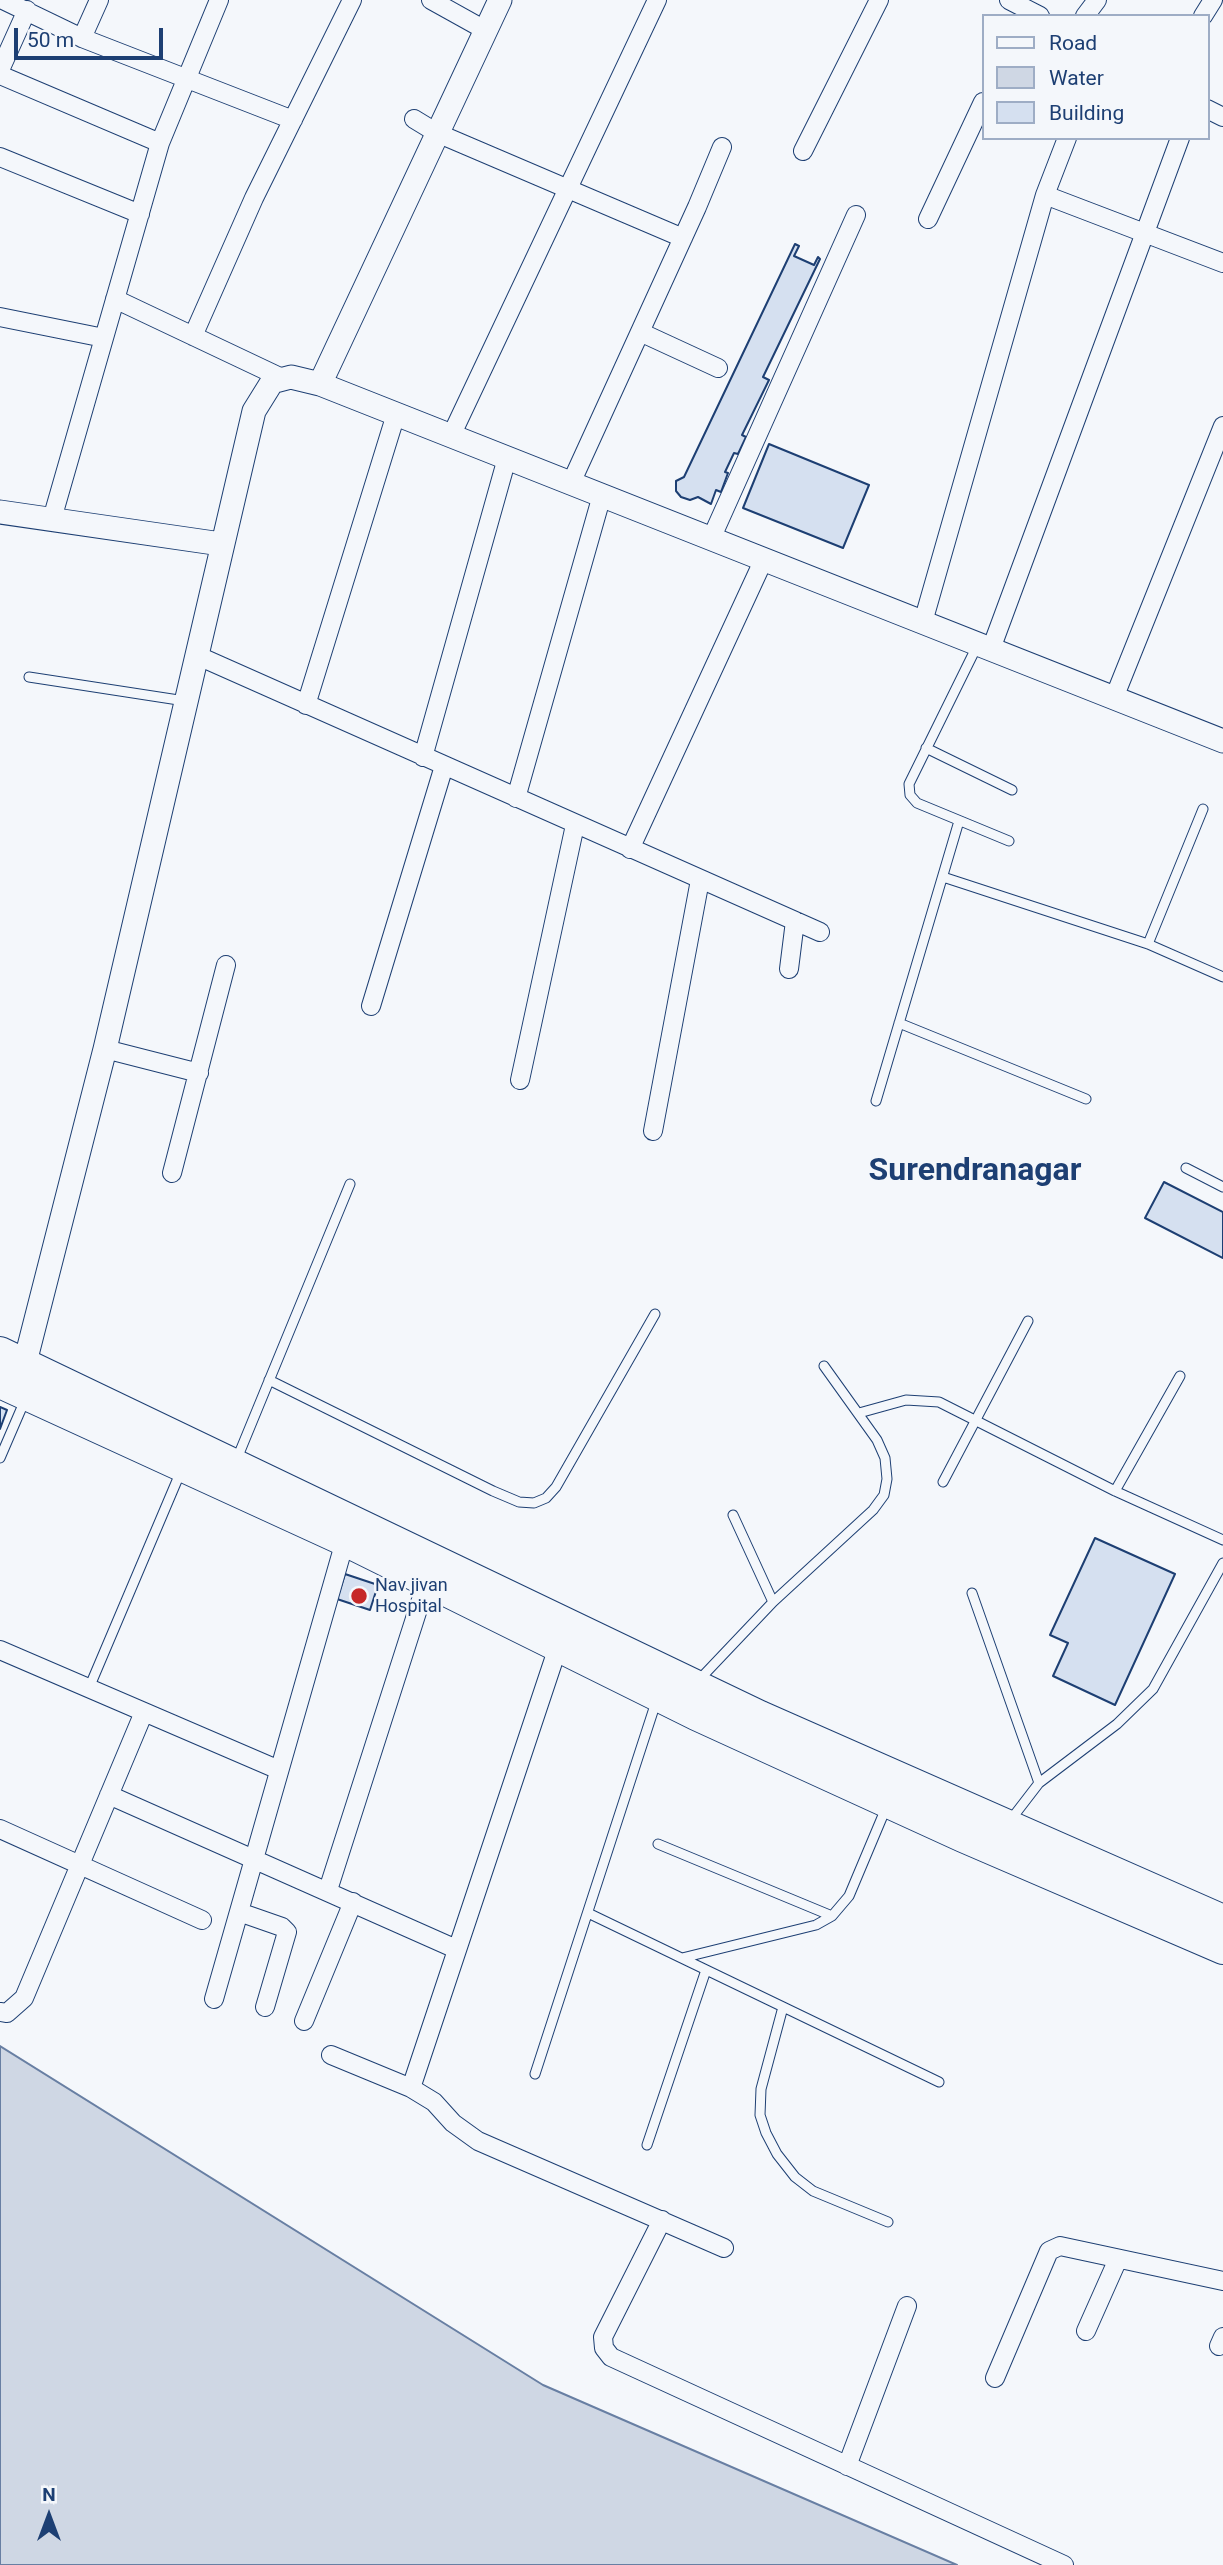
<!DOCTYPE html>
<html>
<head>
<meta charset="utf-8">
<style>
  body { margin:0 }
  #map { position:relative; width:1223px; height:2565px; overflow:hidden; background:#f4f7fb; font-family:Roboto,sans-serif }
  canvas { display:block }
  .legend { position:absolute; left:982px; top:14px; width:228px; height:126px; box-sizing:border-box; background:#f4f7fb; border:2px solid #9eadc5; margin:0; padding:9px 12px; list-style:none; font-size:21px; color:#1d3f73 }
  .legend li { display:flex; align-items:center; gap:14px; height:35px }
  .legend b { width:35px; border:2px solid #9eadc5 }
  .north { position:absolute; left:14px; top:2481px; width:70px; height:70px; -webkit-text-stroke:5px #f4f7fb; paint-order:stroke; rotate:0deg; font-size:19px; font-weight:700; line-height:28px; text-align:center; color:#1d3f73 }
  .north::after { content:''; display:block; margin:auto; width:24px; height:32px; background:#1d3f73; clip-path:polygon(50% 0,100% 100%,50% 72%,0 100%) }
  .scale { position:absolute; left:14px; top:28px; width:149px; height:32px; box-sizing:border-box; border:4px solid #1d3f73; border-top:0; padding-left:9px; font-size:21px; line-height:24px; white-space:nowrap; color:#1d3f73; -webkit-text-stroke:5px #f4f7fb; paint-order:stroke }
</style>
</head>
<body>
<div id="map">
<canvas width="1223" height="2565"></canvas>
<ul class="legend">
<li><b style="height:9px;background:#f4f7fb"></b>Road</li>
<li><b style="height:19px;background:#cfd7e4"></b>Water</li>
<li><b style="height:19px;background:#d5e0f0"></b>Building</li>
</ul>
<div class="north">N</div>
<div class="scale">50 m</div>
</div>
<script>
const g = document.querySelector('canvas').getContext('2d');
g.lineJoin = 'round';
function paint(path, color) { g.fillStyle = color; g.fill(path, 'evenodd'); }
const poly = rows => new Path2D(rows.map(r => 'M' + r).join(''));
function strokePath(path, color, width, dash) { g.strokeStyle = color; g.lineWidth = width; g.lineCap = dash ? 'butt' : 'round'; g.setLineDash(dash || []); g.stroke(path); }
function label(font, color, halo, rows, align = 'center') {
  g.font = font + ' Roboto,sans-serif'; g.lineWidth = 5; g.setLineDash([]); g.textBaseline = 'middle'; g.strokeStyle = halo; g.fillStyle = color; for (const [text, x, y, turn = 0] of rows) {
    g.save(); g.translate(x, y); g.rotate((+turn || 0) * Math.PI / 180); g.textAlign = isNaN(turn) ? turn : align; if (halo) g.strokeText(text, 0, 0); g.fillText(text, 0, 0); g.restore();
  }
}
const water = poly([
  [0,2046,543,2385,957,2565,0,2565,0,2046]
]);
paint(water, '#cfd7e4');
strokePath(water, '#687fa3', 2);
const building = poly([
  [795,244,799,246,794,256,814,265,818,257,820,259,763,377,769,380,742,435,746,437,738,454,734,453,725,472,728,473,721,492,716,490,711,504,698,497,690,500,681,497,676,491,676,481,684,477,795,244],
  [769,444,869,485,843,548,743,508,769,444],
  [1164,1182,1223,1212,1223,1258,1145,1218,1164,1182],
  [0,1407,7,1410,0,1429,0,1407],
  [1095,1538,1175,1574,1115,1705,1053,1676,1068,1643,1050,1635,1095,1538],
  [345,1574,378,1585,370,1610,337,1599,345,1574]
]);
paint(building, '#d5e0f0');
strokePath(building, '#1d3f73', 2);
const service = poly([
  [978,644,909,784,910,795,917,803,1009,841],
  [29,677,185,701],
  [926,748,1012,790],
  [943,877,1148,944,1223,977],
  [1148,944,1203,809],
  [899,1023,1086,1099],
  [876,1101,959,821],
  [1186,1168,1223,1187],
  [269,1380,493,1491,519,1502,534,1503,546,1498,556,1487,655,1314],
  [859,1413,906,1400,939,1402,1115,1491,1223,1540],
  [0,1458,25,1400],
  [236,1461,350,1184],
  [943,1482,1028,1321],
  [1115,1491,1180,1376],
  [733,1515,773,1602],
  [972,1593,1039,1783],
  [698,1681,773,1602,873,1510,884,1495,887,1479,885,1458,877,1440,824,1366],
  [89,1688,181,1471],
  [1009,1822,1039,1783,1117,1724,1153,1689,1223,1563],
  [658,1844,832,1916],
  [588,1913,939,2082],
  [682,1958,816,1925,832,1916,849,1896,886,1808],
  [783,2007,761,2089,760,2115,766,2133,777,2154,795,2177,813,2191,888,2222],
  [535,2074,657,1699],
  [647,2145,706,1970]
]);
const minor = poly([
  [3,0,82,38,293,120],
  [431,0,485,30],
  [1009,0,1040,16],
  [1085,16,1097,0],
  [1203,16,1213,0],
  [82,38,99,0],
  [0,70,27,10],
  [0,75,160,143],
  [1207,109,1223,117],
  [414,119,437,133,683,238],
  [803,151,879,0],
  [0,157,140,214],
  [1045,195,1223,263],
  [928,219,983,102],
  [115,299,284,379],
  [0,317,104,338],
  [640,332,718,368],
  [193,336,254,198,352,0],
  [451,436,657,0],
  [571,483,697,207,722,147],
  [52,519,160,143,219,0],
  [711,539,856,215],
  [923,622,1045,195,1067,138],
  [991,649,1180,138],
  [196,655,820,932],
  [1114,698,1223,426],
  [306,705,396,414],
  [423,757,507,458],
  [516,798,602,495],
  [630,849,764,559],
  [789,969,795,921],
  [371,1006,444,766],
  [105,1049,199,1073],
  [520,1080,575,825],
  [653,1131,700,880],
  [172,1173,226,965],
  [558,1647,411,2088,434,2102,453,2123,478,2141,724,2248],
  [0,1650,279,1770],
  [109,1795,456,1949],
  [0,1829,202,1920],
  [328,1890,427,1581],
  [239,1912,282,1927,287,1932,265,2007],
  [214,1999,345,1541],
  [0,2012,7,2013,24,1998,144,1712],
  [304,2021,353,1902],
  [331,2055,411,2088],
  [662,2220,603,2337,604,2348,611,2357,1064,2565],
  [1086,2331,1118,2259],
  [1219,2346,1223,2337],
  [995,2378,1049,2251,1060,2246,1223,2281],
  [847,2466,907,2306]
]);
const tertiary = poly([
  [320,384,500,0],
  [0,512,221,544],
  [21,1378,105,1049,254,411,272,382,291,377,320,384,1223,741]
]);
const trunk = poly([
  [0,1352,760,1716,1223,1920],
  [0,1383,345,1541,696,1715,963,1837,1223,1949]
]);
strokePath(service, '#1d3f73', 11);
strokePath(minor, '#1d3f73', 20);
strokePath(tertiary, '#1d3f73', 25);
strokePath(trunk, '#1d3f73', 32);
strokePath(service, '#f4f7fb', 9);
strokePath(minor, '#f4f7fb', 18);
strokePath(tertiary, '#f4f7fb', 23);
strokePath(trunk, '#f4f7fb', 30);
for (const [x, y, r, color] of [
  [359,1596,9,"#c62828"]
]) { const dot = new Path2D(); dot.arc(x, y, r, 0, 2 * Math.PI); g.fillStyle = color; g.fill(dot); strokePath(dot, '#f4f7fb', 2.5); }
label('18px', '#1d3f73', '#f4f7fb', [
  ["Nav jivan",375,1586],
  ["Hospital",375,1607]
], 'left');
label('bold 32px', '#1d3f73', '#f4f7fb', [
  ["Surendranagar",975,1172]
]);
</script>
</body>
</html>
